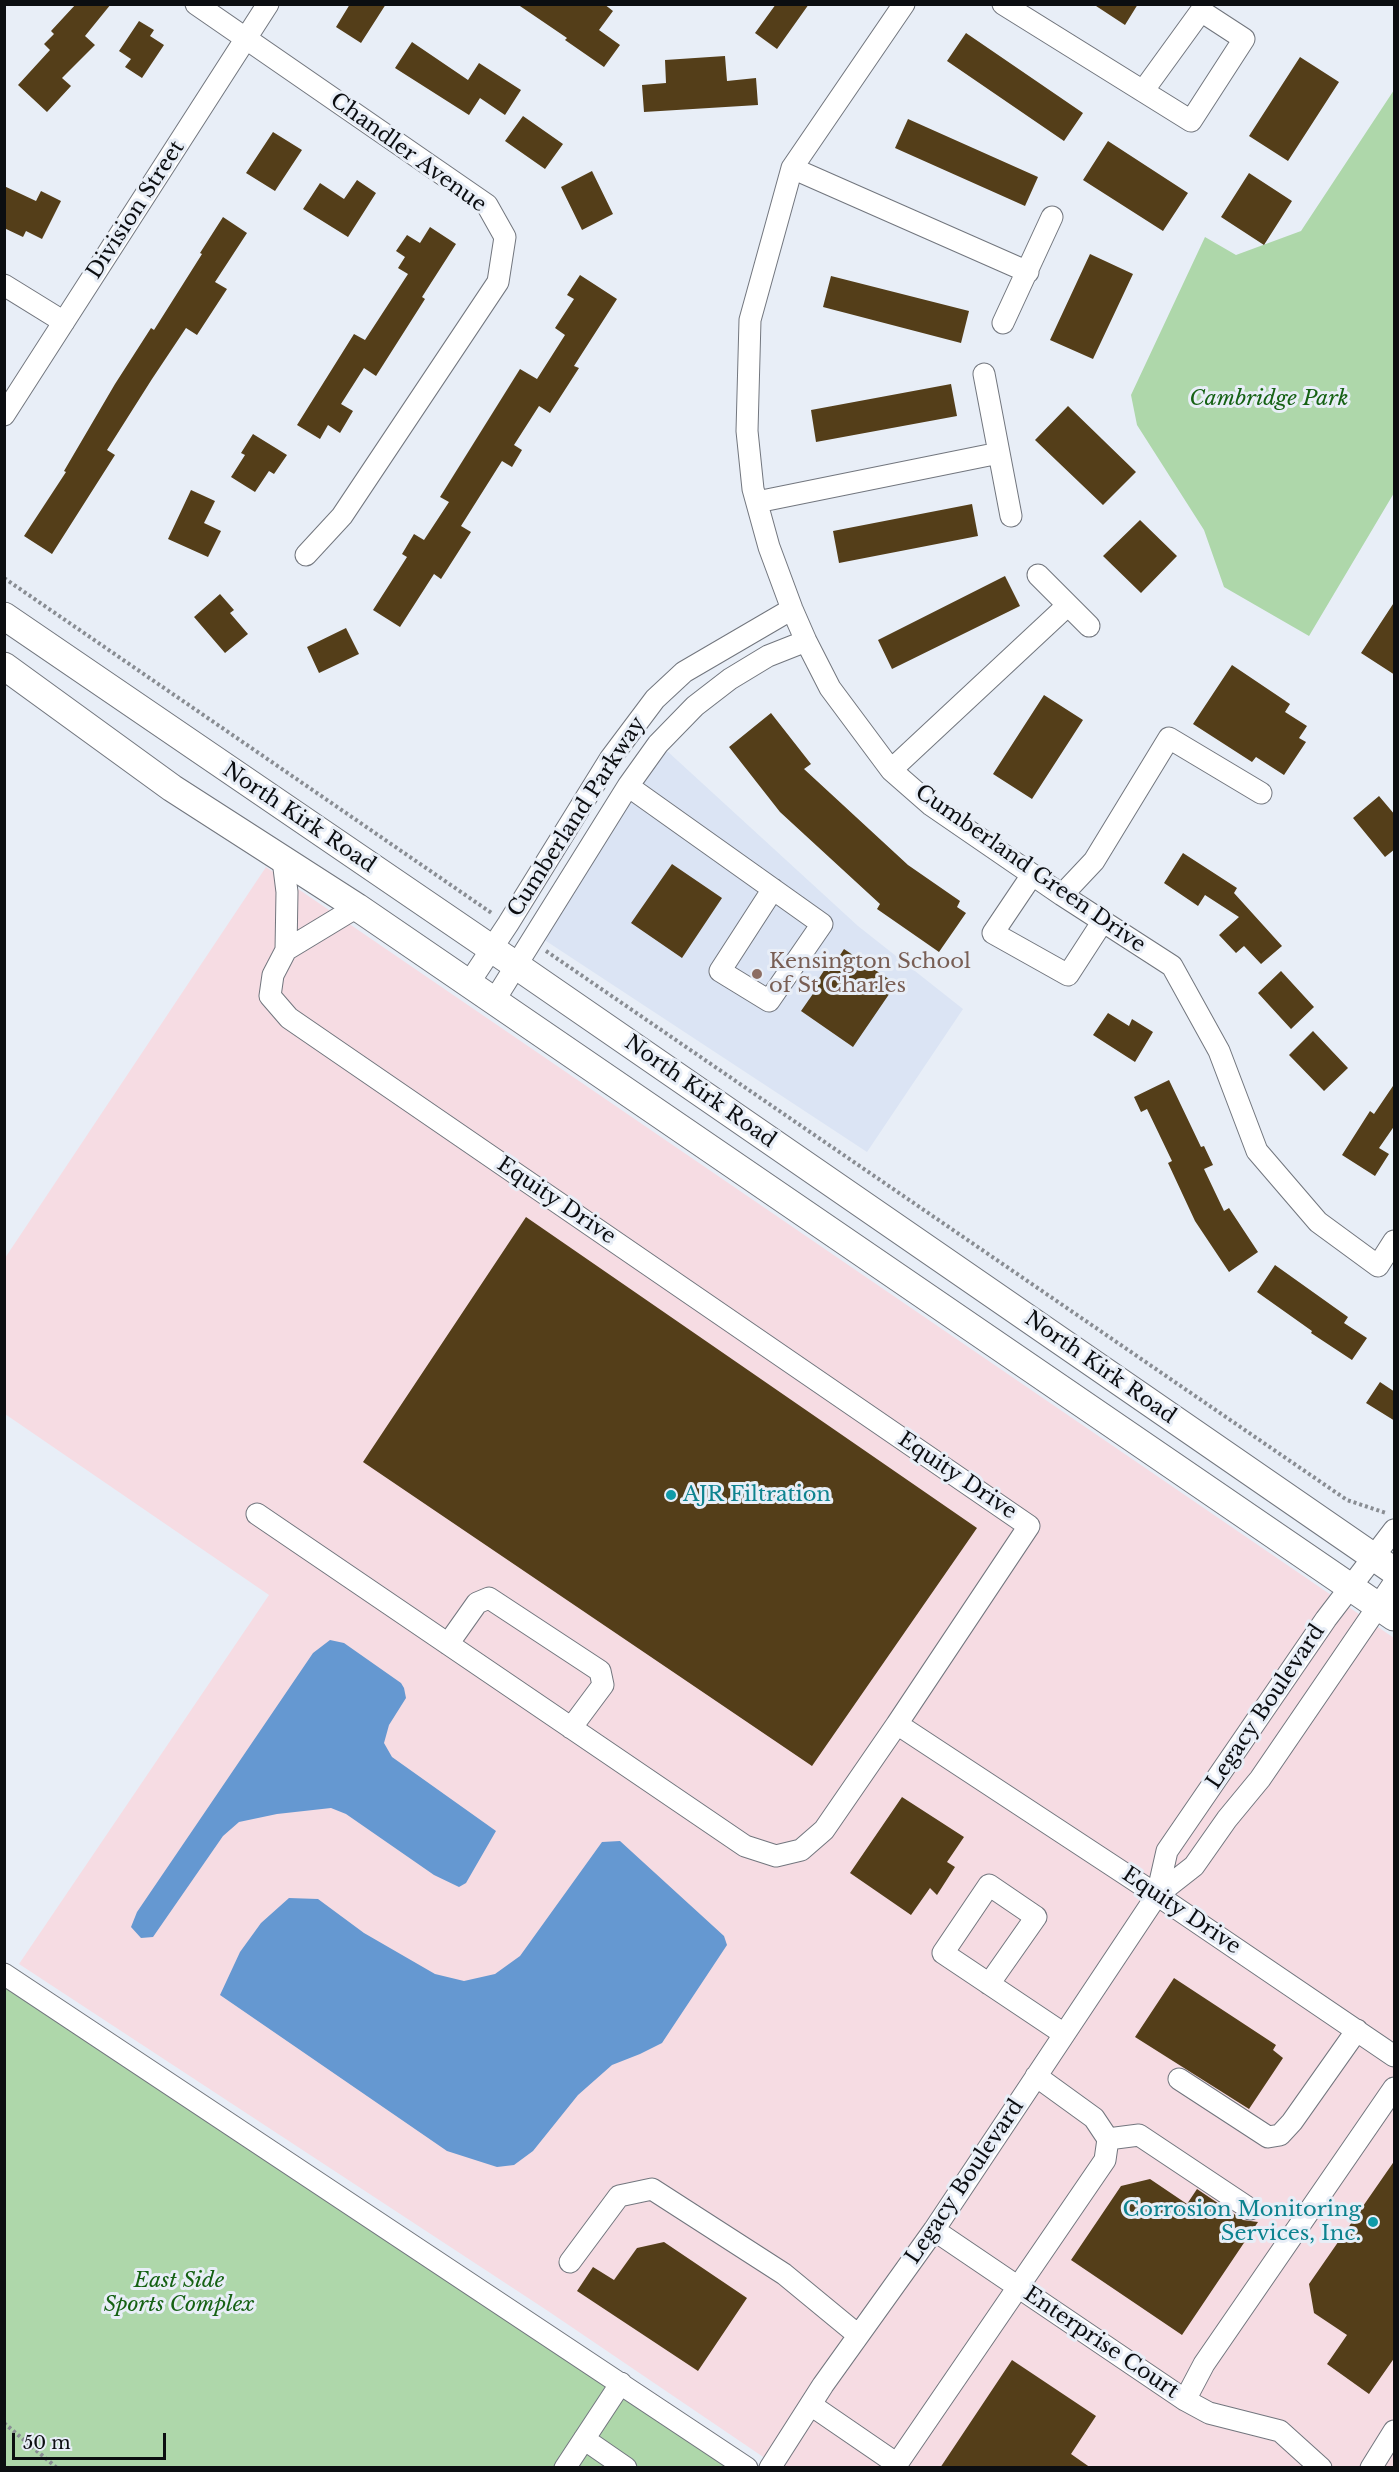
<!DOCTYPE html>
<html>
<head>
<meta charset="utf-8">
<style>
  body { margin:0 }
  #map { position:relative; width:1399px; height:2472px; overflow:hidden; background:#e8eef7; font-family:"Libre Baskerville",serif }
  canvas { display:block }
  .frame { position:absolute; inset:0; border:6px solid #0c0e11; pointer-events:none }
  .scale { position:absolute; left:12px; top:2433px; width:154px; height:27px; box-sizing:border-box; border:3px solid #0c0e11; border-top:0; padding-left:8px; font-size:18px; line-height:21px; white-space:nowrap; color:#0c0e11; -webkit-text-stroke:4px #e8eef7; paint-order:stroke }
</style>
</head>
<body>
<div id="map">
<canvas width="1399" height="2472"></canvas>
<div class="frame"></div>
<div class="scale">50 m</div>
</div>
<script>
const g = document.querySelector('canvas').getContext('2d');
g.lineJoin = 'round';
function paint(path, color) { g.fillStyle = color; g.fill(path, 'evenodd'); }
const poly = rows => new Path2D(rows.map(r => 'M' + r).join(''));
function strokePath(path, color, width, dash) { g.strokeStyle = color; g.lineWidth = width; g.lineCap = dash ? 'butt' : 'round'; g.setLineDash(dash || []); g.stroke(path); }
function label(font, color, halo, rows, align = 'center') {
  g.font = font + ' "Libre Baskerville",serif'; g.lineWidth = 6; g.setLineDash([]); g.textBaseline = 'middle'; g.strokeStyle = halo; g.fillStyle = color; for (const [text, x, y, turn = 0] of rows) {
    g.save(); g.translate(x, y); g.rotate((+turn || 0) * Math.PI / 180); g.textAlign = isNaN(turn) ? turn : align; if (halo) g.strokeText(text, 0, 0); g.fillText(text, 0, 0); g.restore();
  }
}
paint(poly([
  [266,867,1394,1638,1394,2467,778,2467,548,2311,19,1964,269,1595,5,1414,5,1258]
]), '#f6dce3');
paint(poly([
  [666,750,858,926,963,1009,867,1152,543,939,628,800]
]), '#dbe4f4');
paint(poly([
  [1394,90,1394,493,1309,636,1224,587,1204,530,1137,425,1131,395,1205,237,1236,255,1301,231],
  [5,1968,758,2467,5,2467]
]), '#aed7aa');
paint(poly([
  [330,1640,344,1643,401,1683,404,1688,406,1698,389,1725,384,1743,392,1757,496,1831,466,1883,459,1887,434,1875,346,1814,331,1808,277,1814,239,1822,223,1836,153,1937,141,1938,131,1927,137,1912,313,1653],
  [620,1841,724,1936,727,1945,662,2043,640,2054,612,2065,578,2095,533,2151,514,2165,497,2167,447,2151,220,1995,240,1952,261,1923,289,1898,318,1899,364,1933,435,1974,464,1981,495,1974,520,1956,602,1842]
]), '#6598d1');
paint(poly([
  [76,4,111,4,85,36,95,45,62,78,71,86,47,112,18,85,50,50,44,44,54,34,51,31],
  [350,4,386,4,361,43,336,27],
  [517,4,604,4,613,11,599,30,620,45,604,67,565,40,567,38],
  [776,4,809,4,777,49,755,33],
  [1093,4,1138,4,1125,25],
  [139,21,154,30,150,36,164,45,142,78,125,67,131,59,119,51],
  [966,33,1083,113,1064,141,947,61],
  [412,42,468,80,479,63,521,90,505,115,480,98,469,115,395,68],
  [725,56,727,81,756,78,758,105,644,112,642,85,666,83,665,60],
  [1300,57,1339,82,1288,161,1249,136],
  [523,116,563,144,545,169,505,141],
  [908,119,1038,177,1025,206,895,148],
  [273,132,302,150,275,191,246,173],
  [1108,141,1188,193,1163,231,1083,180],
  [592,171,613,214,582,230,561,187],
  [1249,173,1292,201,1264,245,1221,217],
  [357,180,376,193,348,237,303,209,320,183,344,199],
  [4,186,36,201,41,191,61,201,42,239,26,231,23,237,4,228],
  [223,217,247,233,215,282,227,289,197,335,186,328,152,379,107,450,115,455,52,554,24,536,66,472,64,471,115,384,151,328,154,330,202,254,200,253],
  [430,227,456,244,422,297,425,299,376,376,364,368,341,404,353,411,340,433,328,425,320,439,297,425,354,334,365,340,408,274,398,268,405,257,396,251,407,235,420,243],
  [1090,254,1133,274,1093,359,1050,340],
  [580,275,617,299,574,366,579,368,550,413,539,406,514,445,522,450,512,467,502,461,461,526,471,532,441,579,434,574,400,627,373,610,407,557,402,554,414,534,424,540,449,502,440,497,520,369,537,379,565,335,555,328,574,299,567,295],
  [831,276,969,311,961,343,823,307],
  [951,384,957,416,816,442,811,410],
  [1068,406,1136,472,1103,505,1035,440],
  [253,434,287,455,274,474,269,471,255,492,231,477,245,455,241,453],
  [191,490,215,501,204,523,221,531,208,557,168,539],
  [972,504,978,536,839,563,833,531],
  [1140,520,1177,556,1141,593,1103,556],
  [1005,576,1020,606,892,669,878,640],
  [220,594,234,610,230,613,248,634,225,653,194,617],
  [1395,601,1395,675,1361,653],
  [346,628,359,654,319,673,307,647],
  [1232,665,1290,704,1285,712,1307,726,1299,738,1306,742,1284,775,1256,757,1252,762,1193,724],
  [1044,695,1083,720,1032,799,993,774],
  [771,713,811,764,804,769,908,865,960,901,957,907,966,913,939,952,877,909,880,904,780,812,729,747],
  [1379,796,1395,815,1395,849,1385,857,1353,818],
  [1183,853,1237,888,1234,893,1282,946,1261,964,1244,946,1236,953,1219,935,1239,917,1205,895,1198,906,1164,883],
  [672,864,722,898,682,958,631,923],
  [844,949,896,984,853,1047,801,1011,817,988,814,986,825,969,829,972],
  [1281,971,1314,1007,1291,1029,1258,993],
  [1108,1013,1129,1026,1132,1019,1153,1032,1135,1062,1093,1035],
  [1313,1031,1348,1068,1324,1091,1289,1055],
  [1169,1080,1201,1147,1204,1146,1213,1165,1204,1169,1224,1211,1229,1208,1258,1252,1229,1272,1195,1221,1168,1163,1172,1161,1147,1109,1141,1112,1134,1097],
  [1395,1083,1395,1125,1379,1148,1389,1154,1375,1176,1342,1155,1370,1111,1374,1114],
  [526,1217,977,1528,812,1766,363,1462],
  [1275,1265,1348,1317,1344,1323,1367,1338,1352,1360,1311,1333,1312,1331,1257,1292],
  [1380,1382,1395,1392,1395,1421,1366,1403],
  [902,1797,964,1837,947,1862,955,1867,937,1895,930,1888,911,1915,850,1873],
  [1174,1978,1276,2045,1273,2050,1283,2058,1249,2109,1135,2037],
  [1395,2160,1395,2357,1369,2394,1327,2364,1347,2335,1314,2313,1309,2284],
  [1150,2179,1187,2204,1197,2189,1243,2220,1258,2222,1182,2335,1071,2260,1121,2186],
  [664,2242,747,2298,698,2371,577,2291,593,2267,614,2280,637,2248],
  [1012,2360,1096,2416,1071,2454,1091,2468,940,2468]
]), '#543e19');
const minor = poly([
  [196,4,487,205,505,237,498,282,342,516,306,555],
  [904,4,792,168,750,320,747,431,753,489,769,547,792,609,806,641,830,688,891,770,931,805,1062,895,1172,966,1219,1051,1257,1151,1318,1222,1378,1266,1394,1241],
  [1003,4,1191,121,1244,39,1201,11,1143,91],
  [792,168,1028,272],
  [4,285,64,322],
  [1003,323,1052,217],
  [984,374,1011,516],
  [4,415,268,4],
  [757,502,999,453],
  [1038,575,1089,626],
  [891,770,1068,605],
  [628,786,822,924,769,1001,720,971,773,889],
  [283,860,287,892,286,950,273,975,270,996,289,1018,1029,1526,897,1724,1157,1895,1394,2056],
  [1032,875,993,933,1068,975,1103,921],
  [1062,895,1094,861,1169,738,1261,793],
  [286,950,357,907],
  [469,983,508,924,610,759,655,699,684,672,792,609],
  [494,1001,628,786,658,744,695,706,730,679,768,656,806,641],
  [257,1514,745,1846,776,1856,801,1850,824,1830,897,1724],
  [448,1644,477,1603,489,1598,600,1671,603,1685,571,1728],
  [1157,1895,1167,1851,1326,1619,1394,1530],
  [4,1974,747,2468],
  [989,1984,1036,1917,989,1885,943,1953,1064,2034],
  [1179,2079,1268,2137,1280,2135,1292,2122,1357,2030],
  [1108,2139,1139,2135,1250,2209],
  [934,2230,1185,2400,1209,2413,1280,2431,1321,2468],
  [570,2262,619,2196,652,2189,784,2274,858,2335],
  [1185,2400,1204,2364,1394,2088],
  [811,2405,897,2464,1105,2160,1108,2139,1094,2118,1036,2076],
  [584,2439,626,2468],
  [565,2468,621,2383],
  [770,2468,823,2385,934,2230,1157,1895,1194,1866,1227,1819,1260,1779,1394,1583],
  [1371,2468,1394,2431]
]);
const major = poly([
  [4,616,517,966,1394,1571],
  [4,666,172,788,357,907,1394,1617]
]);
strokePath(minor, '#72767e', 23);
strokePath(major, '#72767e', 29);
strokePath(poly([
  [4,578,493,914],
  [546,951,1347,1500,1386,1513],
  [4,2423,57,2468]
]), '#898d93', 4, [3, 3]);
strokePath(minor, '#fff', 21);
strokePath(major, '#fff', 27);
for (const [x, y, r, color] of [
  [757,974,6,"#8d6e63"],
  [671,1495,6,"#0f9aa8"],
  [1373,2222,6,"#0f9aa8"]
]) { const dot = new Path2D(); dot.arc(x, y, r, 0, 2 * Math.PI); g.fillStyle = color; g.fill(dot); strokePath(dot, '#e8eef7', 2); }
label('21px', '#0c0e11', '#e8eef7', [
  ["Chandler Avenue",408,153,36],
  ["Division Street",136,210,-57],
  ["Cumberland Parkway",577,817,-57],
  ["North Kirk Road",299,818,34],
  ["Cumberland Green Drive",1030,869,35],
  ["North Kirk Road",700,1092,35],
  ["Equity Drive",556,1201,34],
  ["North Kirk Road",1100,1368,35],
  ["Equity Drive",957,1476,34],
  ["Legacy Boulevard",1266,1707,-56],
  ["Equity Drive",1181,1911,34],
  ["Legacy Boulevard",965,2182,-56],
  ["Enterprise Court",1101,2343,34]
]);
label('italic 21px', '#156113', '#e8eef7', [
  ["Cambridge Park",1269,399],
  ["East Side",179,2281],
  ["Sports Complex",179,2305]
]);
label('21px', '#785e54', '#e8eef7', [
  ["Kensington School",769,962],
  ["of St Charles",769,986]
], 'left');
label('21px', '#0d838f', '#e8eef7', [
  ["AJR Filtration",683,1495],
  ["Corrosion Monitoring",1361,2210,"right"],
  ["Services, Inc.",1361,2234,"right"]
], 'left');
</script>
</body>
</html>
